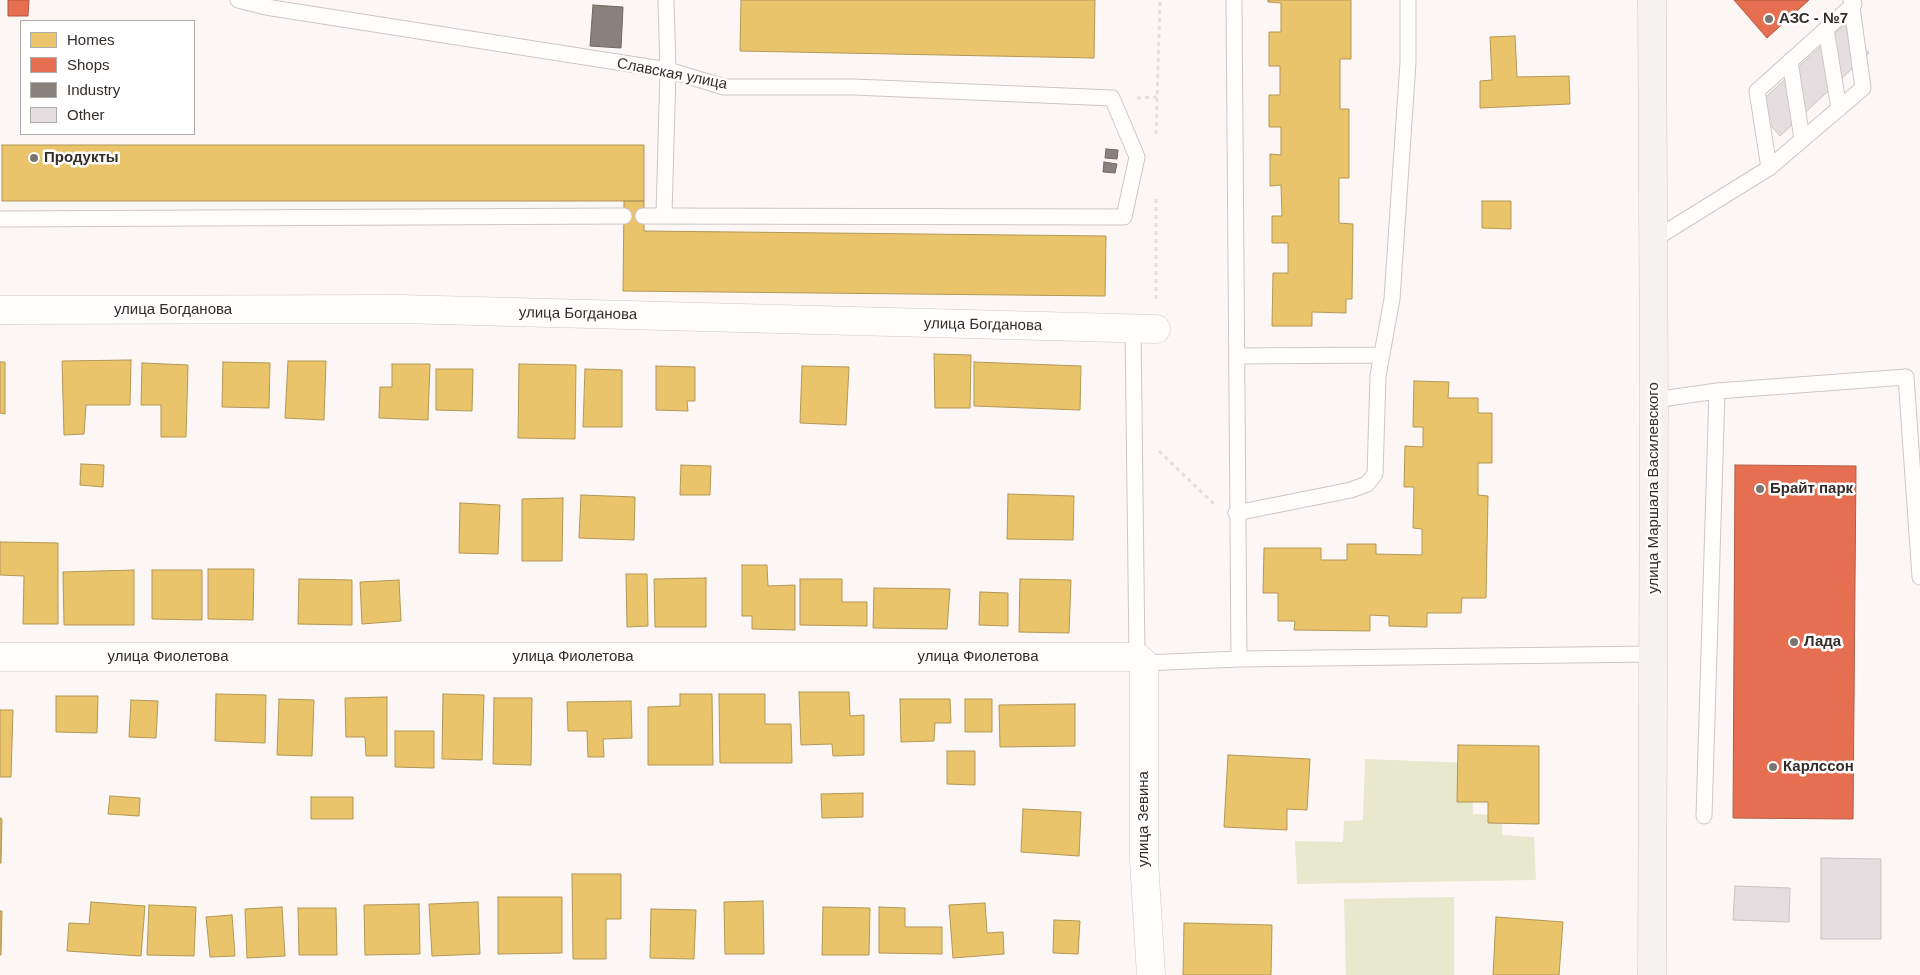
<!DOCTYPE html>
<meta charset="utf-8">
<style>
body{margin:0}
#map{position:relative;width:1920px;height:975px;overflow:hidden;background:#fcf7f4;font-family:Helvetica,sans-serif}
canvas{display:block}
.legend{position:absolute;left:20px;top:20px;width:175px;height:115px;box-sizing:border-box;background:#fff;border:1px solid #aeaba9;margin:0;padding:6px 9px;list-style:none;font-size:15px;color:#352d29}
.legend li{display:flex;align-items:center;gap:10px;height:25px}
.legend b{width:25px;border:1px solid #aeaba9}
</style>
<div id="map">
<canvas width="1920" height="975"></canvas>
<ul class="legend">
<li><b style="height:14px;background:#e9c46a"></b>Homes</li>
<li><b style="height:14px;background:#e76f51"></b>Shops</li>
<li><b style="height:14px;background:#8a817c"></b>Industry</li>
<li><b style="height:14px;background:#e4dee0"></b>Other</li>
</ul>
</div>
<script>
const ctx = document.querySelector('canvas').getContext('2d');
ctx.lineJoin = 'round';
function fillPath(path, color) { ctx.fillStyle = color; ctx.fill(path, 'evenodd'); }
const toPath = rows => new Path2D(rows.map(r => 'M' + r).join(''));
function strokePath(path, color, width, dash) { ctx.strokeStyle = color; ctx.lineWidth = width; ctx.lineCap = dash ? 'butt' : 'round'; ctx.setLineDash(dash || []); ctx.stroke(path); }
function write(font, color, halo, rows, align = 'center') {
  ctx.font = font + ' Helvetica,sans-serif'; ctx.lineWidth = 5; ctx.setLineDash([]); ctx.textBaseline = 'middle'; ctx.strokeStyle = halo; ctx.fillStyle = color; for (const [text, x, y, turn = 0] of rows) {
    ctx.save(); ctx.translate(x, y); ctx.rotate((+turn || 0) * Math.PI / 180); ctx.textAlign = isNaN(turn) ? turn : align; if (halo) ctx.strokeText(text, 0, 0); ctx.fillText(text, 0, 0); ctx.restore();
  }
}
fillPath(toPath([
 [1365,759,1471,763,1473,814,1502,815,1502,835,1534,837,1536,880,1297,884,1295,841,1343,842,1344,821,1363,820],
 [1454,897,1454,975,1346,975,1344,899]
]), '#e7e8ce');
const homes = toPath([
 [741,0,1095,0,1094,58,740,51,741,0],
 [1268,0,1351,0,1351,59,1340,59,1340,109,1349,109,1349,178,1339,178,1339,223,1353,224,1352,299,1346,299,1346,313,1312,312,1312,326,1272,326,1273,273,1288,273,1288,243,1272,243,1272,216,1282,216,1281,185,1270,186,1270,154,1281,155,1281,127,1269,127,1269,95,1280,95,1280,66,1269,66,1269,32,1281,32,1281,3,1268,2,1268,0],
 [1515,36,1517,77,1569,76,1570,104,1480,108,1480,81,1492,80,1490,37,1515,36],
 [2,145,644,145,644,201,2,201,2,145],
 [624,201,644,201,644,231,1106,236,1105,296,623,291,624,201],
 [1482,201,1511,201,1511,229,1482,228,1482,201],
 [934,354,971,355,970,408,935,408,934,354],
 [131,360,130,405,86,405,84,434,64,435,62,361,131,360],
 [288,361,326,361,324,420,285,418,288,361],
 [0,362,5,362,5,414,0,413,0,362],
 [223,362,270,363,269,408,222,407,223,362],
 [974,362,1081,366,1080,410,974,406,974,362],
 [142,363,188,365,186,437,161,437,161,405,141,405,142,363],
 [392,364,430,364,428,420,379,418,380,387,392,387,392,364],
 [519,364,576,365,575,439,518,438,519,364],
 [656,366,695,367,695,401,687,401,688,411,656,410,656,366],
 [802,366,849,367,846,425,800,423,802,366],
 [436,369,473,369,472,411,436,410,436,369],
 [585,369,622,370,622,427,583,427,585,369],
 [1414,381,1449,382,1448,398,1478,398,1478,413,1492,413,1492,463,1478,463,1478,495,1488,496,1486,598,1462,598,1461,613,1427,613,1427,627,1389,626,1389,616,1370,615,1370,631,1294,630,1295,621,1278,621,1278,593,1263,593,1264,548,1321,548,1321,560,1347,560,1347,544,1376,544,1376,554,1422,555,1422,529,1413,528,1414,487,1404,487,1405,446,1423,447,1423,427,1413,427,1414,381],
 [81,464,104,465,103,487,80,485,81,464],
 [681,465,711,466,710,495,680,495,681,465],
 [1008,494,1074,496,1073,540,1007,539,1008,494],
 [581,495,635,497,634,540,579,538,581,495],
 [563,498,562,561,522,561,522,499,563,498],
 [460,503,500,505,498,554,459,553,460,503],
 [0,542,58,543,58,624,23,624,24,576,0,575,0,542],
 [742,565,767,565,768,586,795,585,795,630,752,629,752,616,742,616,742,565],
 [208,569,254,569,253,620,208,619,208,569],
 [134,570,134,625,64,625,63,572,134,570],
 [152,570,202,570,202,620,152,619,152,570],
 [626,574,647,574,648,626,627,627,626,574],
 [706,578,706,627,655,627,654,579,706,578],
 [299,579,352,580,352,625,298,624,299,579],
 [800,579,842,579,842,602,867,602,867,626,800,625,800,579],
 [1020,579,1071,580,1069,633,1019,632,1020,579],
 [399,580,401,621,362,624,360,582,399,580],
 [874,588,950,589,947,629,873,628,874,588],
 [980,592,1008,593,1008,626,979,625,980,592],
 [799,692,849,692,850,716,864,715,864,755,833,756,832,744,801,745,799,692],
 [216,694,266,695,265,743,215,741,216,694],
 [443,694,484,695,482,760,442,759,443,694],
 [680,694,712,694,713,765,648,765,648,707,680,706,680,694],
 [719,694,765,694,765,724,791,724,792,763,720,763,719,694],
 [56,696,98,696,97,733,56,732,56,696],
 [387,697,387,756,366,756,365,737,346,737,345,698,387,697],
 [494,698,532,698,531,765,493,764,494,698],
 [279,699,314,700,312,756,277,755,279,699],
 [900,699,950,699,951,723,935,723,934,741,901,742,900,699],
 [965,699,992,699,992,732,965,732,965,699],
 [131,700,158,701,156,738,129,737,131,700],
 [631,701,632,738,603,739,604,757,588,757,587,731,568,731,567,702,631,701],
 [1075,704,1075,746,1000,747,999,705,1075,704],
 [0,710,13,710,11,777,0,777,0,710],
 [395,731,434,731,434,768,395,767,395,731],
 [1458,745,1539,746,1539,824,1488,823,1488,802,1457,802,1458,745],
 [947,751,975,751,975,785,947,784,947,751],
 [1228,755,1310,759,1307,810,1287,809,1287,830,1224,827,1228,755],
 [863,793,863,817,822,818,821,794,863,793],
 [110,796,140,798,139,816,108,814,110,796],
 [311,797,353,797,353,819,311,819,311,797],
 [1023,809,1081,812,1079,856,1021,852,1023,809],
 [0,818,2,819,1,863,0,863,0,818],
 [572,874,621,874,621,919,606,919,606,959,573,959,572,874],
 [498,897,562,897,562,953,498,954,498,897],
 [763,901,764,954,725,954,724,902,763,901],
 [91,902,145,906,141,956,67,951,69,923,89,924,91,902],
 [478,902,480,954,432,956,429,904,478,902],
 [985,903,987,933,1003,932,1004,954,953,958,949,905,985,903],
 [419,904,420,954,365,955,364,905,419,904],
 [149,905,196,907,194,956,147,955,149,905],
 [282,907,285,956,247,958,245,909,282,907],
 [823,907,870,908,869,955,822,955,823,907],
 [879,907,905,908,905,927,942,927,942,954,879,953,879,907],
 [298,908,336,908,337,955,299,955,298,908],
 [651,909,696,910,694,959,650,958,651,909],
 [0,911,2,911,1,955,0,955,0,911],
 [232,915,235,956,210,957,206,917,232,915],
 [1496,917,1563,922,1559,975,1493,975,1496,917],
 [1054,920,1080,921,1078,954,1053,953,1054,920],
 [1184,923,1272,925,1271,975,1183,975,1184,923]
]);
fillPath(homes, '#e9c46a');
strokePath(homes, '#b39756', 1);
const shops = toPath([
 [8,0,29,0,28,16,8,16,8,0],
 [1734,0,1809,0,1767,38,1734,0],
 [1735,465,1856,466,1853,819,1733,818,1735,465]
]);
fillPath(shops, '#e76f51');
strokePath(shops, '#b25b45', 1);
const industry = toPath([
 [593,5,623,7,621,48,590,46,593,5],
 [1106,149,1118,150,1117,159,1105,158,1106,149],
 [1104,162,1117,164,1115,173,1103,172,1104,162]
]);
fillPath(industry, '#8a817c');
strokePath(industry, '#706863', 1);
const building = toPath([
 [1844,25,1869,53,1780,136,1755,107,1844,25],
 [1821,858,1881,859,1881,939,1821,939,1821,858],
 [1735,886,1790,888,1789,922,1733,920,1735,886]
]);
fillPath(building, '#e4dee0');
strokePath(building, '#c8c3c4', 1);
const service = toPath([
 [238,0,266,7,668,70,724,87,854,87,1112,98,1137,157,1124,217,643,216],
 [1234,0,1239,659],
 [1826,29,1839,109],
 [1790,61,1802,139],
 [1769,168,1757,91,1854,4],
 [664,215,668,70,666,0],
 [0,219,624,216],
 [1653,240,1769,168,1863,88,1851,0],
 [1133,328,1137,657],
 [1237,356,1382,355],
 [1654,400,1717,391,1906,377,1920,577],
 [1236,513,1351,490,1367,484,1375,474,1378,376,1392,299,1408,62,1408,0],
 [1144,663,1239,659,1654,654],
 [1704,816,1717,391]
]);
const minor = toPath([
 [0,310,400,309,1156,329],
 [0,657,1137,657,1144,663,1144,860,1151,975]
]);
const secondary = toPath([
 [1652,975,1654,400,1652,0]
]);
strokePath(service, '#cdc7c4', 17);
strokePath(minor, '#cdc7c4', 29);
strokePath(secondary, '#cdc7c4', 29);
strokePath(toPath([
 [1137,98,1157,97],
 [1156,134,1160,0],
 [1156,299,1156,196],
 [1159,451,1214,504]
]), '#e1dfdf', 3, [4, 4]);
strokePath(service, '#fffefd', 15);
strokePath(minor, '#fffefd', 28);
strokePath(secondary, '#f5f2f0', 28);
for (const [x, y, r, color] of [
 [1769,19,5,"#7b7470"],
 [34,158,5,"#7b7470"],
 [1760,489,5,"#7b7470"],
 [1794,642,5,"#7b7470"],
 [1773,767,5,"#7b7470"]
]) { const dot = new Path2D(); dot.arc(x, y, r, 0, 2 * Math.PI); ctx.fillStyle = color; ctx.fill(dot); strokePath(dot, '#fff', 2); }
write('bold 15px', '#352d29', '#fff', [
 ["АЗС - №7",1779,19],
 ["Продукты",44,158],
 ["Брайт парк",1770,489],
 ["Лада",1804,642],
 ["Карлссон",1783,767]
], 'left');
write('15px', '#352d29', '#fff', [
 ["Славская улица",672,74,11],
 ["улица Богданова",173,310],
 ["улица Богданова",578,314,1],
 ["улица Богданова",983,325,1],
 ["улица Маршала Василевского",1654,488,-90],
 ["улица Фиолетова",168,657],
 ["улица Фиолетова",573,657],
 ["улица Фиолетова",978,657],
 ["улица Зевина",1144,819,-90]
]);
</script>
